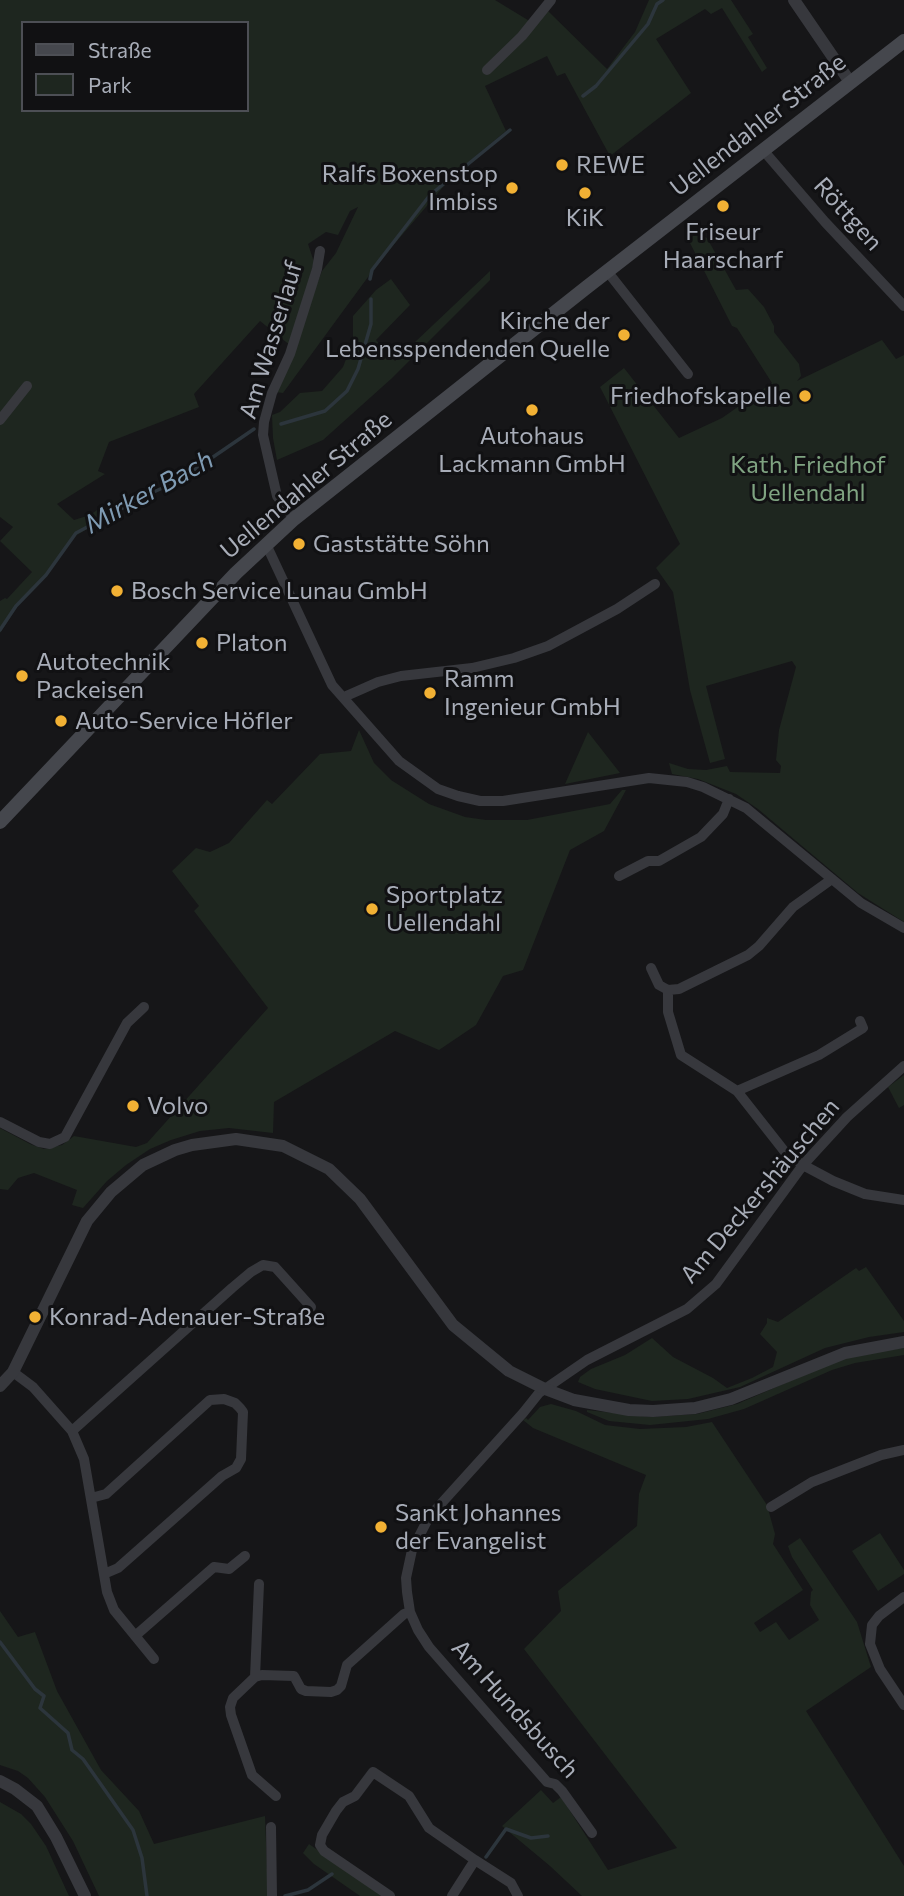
<!DOCTYPE html>
<meta charset="utf-8">
<style>
body{margin:0}
#map{position:relative;width:904px;height:1896px;overflow:hidden;background:#161618;font-family:Commissioner,sans-serif}
canvas{display:block}
.legend{position:absolute;left:21px;top:21px;width:228px;height:91px;box-sizing:border-box;background:#111113;border:2px solid #4d4f55;margin:0;padding:9px 12px;list-style:none;font-size:21px;color:#a8adb8}
.legend li{display:flex;align-items:center;gap:14px;height:35px}
.legend b{width:35px;border:2px solid #4d4f55}
</style>
<div id="map">
<canvas width="904" height="1896"></canvas>
<ul class="legend">
<li><b style="height:9px;background:#45474d"></b>Straße</li>
<li><b style="height:19px;background:#1e261f"></b>Park</li>
</ul>
</div>
<script>
const ctx = document.querySelector('canvas').getContext('2d');
ctx.lineJoin = 'round';
function fillPath(path, color) { ctx.fillStyle = color; ctx.fill(path, 'evenodd'); }
const toPath = rows => new Path2D(rows.map(r => 'M' + r).join(''));
function strokePath(path, color, width, dash) { ctx.strokeStyle = color; ctx.lineWidth = width; ctx.lineCap = dash ? 'butt' : 'round'; ctx.setLineDash(dash || []); ctx.stroke(path); }
function write(font, color, halo, rows, align = 'center') {
  ctx.font = font + ' Commissioner,sans-serif'; ctx.lineWidth = 6; ctx.setLineDash([]); ctx.textBaseline = 'middle'; ctx.strokeStyle = halo; ctx.fillStyle = color; for (const [text, x, y, turn = 0] of rows) {
    ctx.save(); ctx.translate(x, y); ctx.rotate((+turn || 0) * Math.PI / 180); ctx.textAlign = isNaN(turn) ? turn : align; if (halo) ctx.strokeText(text, 0, 0); ctx.fillText(text, 0, 0); ctx.restore();
  }
}
fillPath(toPath([
 [0,0,495,0,536,25,548,11,607,69,635,32,649,0,731,0,753,34,748,37,767,68,762,72,722,8,711,14,705,9,656,39,691,93,610,156,565,73,557,76,547,56,485,86,506,131,455,173,379,262,283,393,275,392,322,271,336,253,358,207,350,211,338,235,326,232,308,244,314,262,291,346,260,321,194,394,199,407,109,442,98,471,105,474,57,504,74,520,90,515,107,503,114,503,133,494,137,501,75,536,48,574,17,607,0,633,0,601,5,598,7,599,32,572,0,541,13,527,0,517],
 [23,23,247,23,247,110,23,110],
 [702,235,707,238,736,290,748,289,764,307,774,326,774,332,799,364,801,376,797,381,882,340,896,359,904,355,904,922,858,893,758,809,736,794,698,779,672,774,669,763,688,769,706,770,727,766,730,772,780,773,781,766,776,760,779,730,796,667,792,661,706,686,725,759,710,763,690,690,673,592,656,568,680,544,600,387,624,368,679,438,722,418,772,383,737,328,732,326,689,241,690,236],
 [490,271,490,280,391,379,323,440,277,460,273,438,272,415,280,412,300,393,322,391,343,367,353,341,353,316,376,290,391,279,410,305,376,340,395,361],
 [359,730,374,763,391,780,429,804,465,817,486,820,527,820,610,804,622,790,626,790,604,831,570,850,523,970,503,976,476,1025,439,1050,395,1031,274,1102,273,1133,229,1128,200,1131,171,1140,150,1149,126,1165,107,1181,83,1208,72,1205,77,1190,34,1173,18,1178,8,1190,0,1189,0,1128,30,1144,44,1149,62,1145,74,1136,136,1147,147,1143,268,1008,194,911,199,906,172,871,196,848,210,852,229,843,267,800,272,804,320,754,351,751],
 [588,732,620,773,565,784],
 [904,1075,904,1105,899,1108,888,1087],
 [866,1267,904,1321,904,1332,869,1337,825,1348,740,1387,688,1399,652,1401,595,1389,578,1382,580,1377,591,1369,625,1355,652,1338,673,1357,713,1378,727,1388,752,1378,773,1367,777,1352,760,1334,767,1323,767,1318,778,1322,856,1268,859,1271],
 [904,1348,904,1355,855,1363,832,1370,744,1409,708,1419,650,1425,609,1421,587,1412,587,1410,650,1417,697,1414,737,1404,834,1362,864,1353],
 [551,1404,576,1411,605,1425,640,1429,686,1427,712,1422,767,1505,775,1534,773,1544,803,1590,754,1623,760,1632,776,1622,789,1640,819,1620,810,1605,811,1592,813,1590,792,1557,788,1546,800,1538,857,1622,871,1667,806,1711,904,1866,904,1896,582,1896,550,1866,502,1826,541,1790,553,1803,561,1797,608,1870,677,1848,524,1649,561,1611,558,1591,637,1526,639,1494,646,1475,533,1428,523,1420,526,1418,528,1420,540,1407],
 [880,1533,904,1570,904,1574,878,1591,852,1551],
 [0,1611,18,1637,35,1632,57,1691,101,1770,139,1811,154,1844,265,1816,268,1896,99,1896,73,1841,45,1797,28,1778,18,1771,0,1765],
 [0,1802,21,1814,31,1824,46,1846,69,1896,0,1896],
 [309,1844,383,1896,360,1896,314,1864,303,1853]
]), '#1e261f');
strokePath(toPath([
 [583,96,596,86,648,24,657,4,663,0],
 [370,279,372,270,430,195,510,130],
 [281,424,325,411,347,391,358,369,371,324,371,299],
 [0,630,16,606,46,575,76,533,147,495,178,481,254,429],
 [0,1642,35,1689,44,1696,40,1708,68,1733,72,1750,83,1759,133,1830,142,1858,147,1896],
 [486,1857,506,1829,531,1838,548,1836],
 [285,1896,308,1890,332,1874]
]), '#2c353c', 3.5);
strokePath(toPath([
 [487,70,522,36,551,0],
 [763,150,825,222,904,306],
 [607,271,688,374],
 [0,420,27,386],
 [294,519,277,496,263,435,264,422,272,393,290,354,317,269,320,251],
 [266,544,332,685,399,761,438,789,458,796,480,801,503,801,649,778,687,782,703,787,746,808,861,903,904,928],
 [344,697,378,682,401,676,472,668,514,658,548,646,617,609,655,584],
 [619,876,648,861,659,861,701,837,723,814,729,799],
 [651,968,659,985,668,990,679,989,748,955,759,946,793,907,832,879],
 [668,990,668,1012,681,1055,737,1091,785,1152,803,1165,833,1181,865,1194,904,1200],
 [737,1091,819,1055,863,1028,860,1021],
 [0,1122,39,1142,50,1144,65,1137,127,1023,144,1007],
 [13,1372,33,1387,72,1431,84,1459,107,1592,114,1610,154,1659],
 [72,1431,232,1288,251,1272,263,1265,275,1267,311,1307],
 [91,1498,106,1494,210,1400,224,1399,235,1403,240,1408,243,1412,241,1459,236,1468,222,1476,118,1568,104,1574],
 [771,1507,812,1482,881,1455,904,1450],
 [904,1597,879,1616,872,1625,870,1644,880,1669,904,1705],
 [135,1636,214,1567,229,1569,245,1556],
 [255,1677,259,1584],
 [276,1796,252,1775,231,1715,230,1707,233,1698,255,1677,262,1675,294,1676,301,1689,306,1691,331,1692,337,1690,341,1686,347,1665,404,1614,410,1612],
 [271,1827,272,1896],
 [592,1833,562,1791,555,1784,547,1782,429,1647,418,1630,410,1612,407,1592,406,1578,412,1550,429,1517,523,1413,539,1393,587,1360,687,1309,716,1284,803,1165,847,1117,904,1066],
 [390,1896,324,1851,320,1845,322,1835,336,1811,343,1802,355,1796,373,1772,409,1796,429,1828,475,1860],
 [452,1896,475,1860,511,1883,518,1896]
]), '#37383d', 10);
strokePath(toPath([
 [794,0,850,82],
 [0,1386,13,1372,87,1221,111,1192,143,1165,175,1150,192,1145,236,1139,283,1146,329,1169,360,1199,453,1325,509,1371,545,1389,574,1400,629,1410,653,1411,695,1408,731,1399,845,1353,904,1342],
 [0,1781,15,1789,37,1806,56,1837,85,1896]
]), '#37383d', 12);
strokePath(toPath([
 [0,822,236,573,294,519,587,287,904,41]
]), '#45474d', 14);
for (const [x, y, r, color] of [
 [562,165,7,"#f2b134"],
 [512,188,7,"#f2b134"],
 [585,193,7,"#f2b134"],
 [723,206,7,"#f2b134"],
 [624,335,7,"#f2b134"],
 [805,396,7,"#f2b134"],
 [532,410,7,"#f2b134"],
 [299,544,7,"#f2b134"],
 [117,591,7,"#f2b134"],
 [202,643,7,"#f2b134"],
 [22,676,7,"#f2b134"],
 [430,693,7,"#f2b134"],
 [61,721,7,"#f2b134"],
 [372,909,7,"#f2b134"],
 [133,1106,7,"#f2b134"],
 [35,1317,7,"#f2b134"],
 [381,1527,7,"#f2b134"]
]) { const dot = new Path2D(); dot.arc(x, y, r, 0, 2 * Math.PI); ctx.fillStyle = color; ctx.fill(dot); strokePath(dot, '#111113', 2.5); }
write('24px', '#a8adb8', '#111113', [
 ["Uellendahler Straße",758,125,-38],
 ["Röttgen",848,214,48],
 ["Am Wasserlauf",271,340,-73],
 ["Uellendahler Straße",306,485,-40],
 ["Am Deckershäuschen",760,1191,-50],
 ["Am Hundsbusch",515,1709,48]
]);
write('24px', '#a8adb8', '#111113', [
 ["REWE",576,165],
 ["Ralfs Boxenstop",498,174,"right"],
 ["Imbiss",498,202,"right"],
 ["KiK",585,218,"center"],
 ["Friseur",723,232,"center"],
 ["Haarscharf",723,260,"center"],
 ["Kirche der",610,321,"right"],
 ["Lebensspendenden Quelle",610,349,"right"],
 ["Friedhofskapelle",791,396,"right"],
 ["Autohaus",532,436,"center"],
 ["Lackmann GmbH",532,464,"center"],
 ["Gaststätte Söhn",313,544],
 ["Bosch Service Lunau GmbH",131,591],
 ["Platon",216,643],
 ["Autotechnik",36,662],
 ["Packeisen",36,690],
 ["Ramm",444,679],
 ["Ingenieur GmbH",444,707],
 ["Auto-Service Höfler",75,721],
 ["Sportplatz",386,895],
 ["Uellendahl",386,923],
 ["Volvo",147,1106],
 ["Konrad-Adenauer-Straße",49,1317],
 ["Sankt Johannes",395,1513],
 ["der Evangelist",395,1541]
], 'left');
write('24px', '#7fa381', '#111113', [
 ["Kath. Friedhof",808,465],
 ["Uellendahl",808,493]
]);
write('italic 26px', '#7f9bb3', '#111113', [
 ["Mirker Bach",149,492,-29]
]);
</script>
